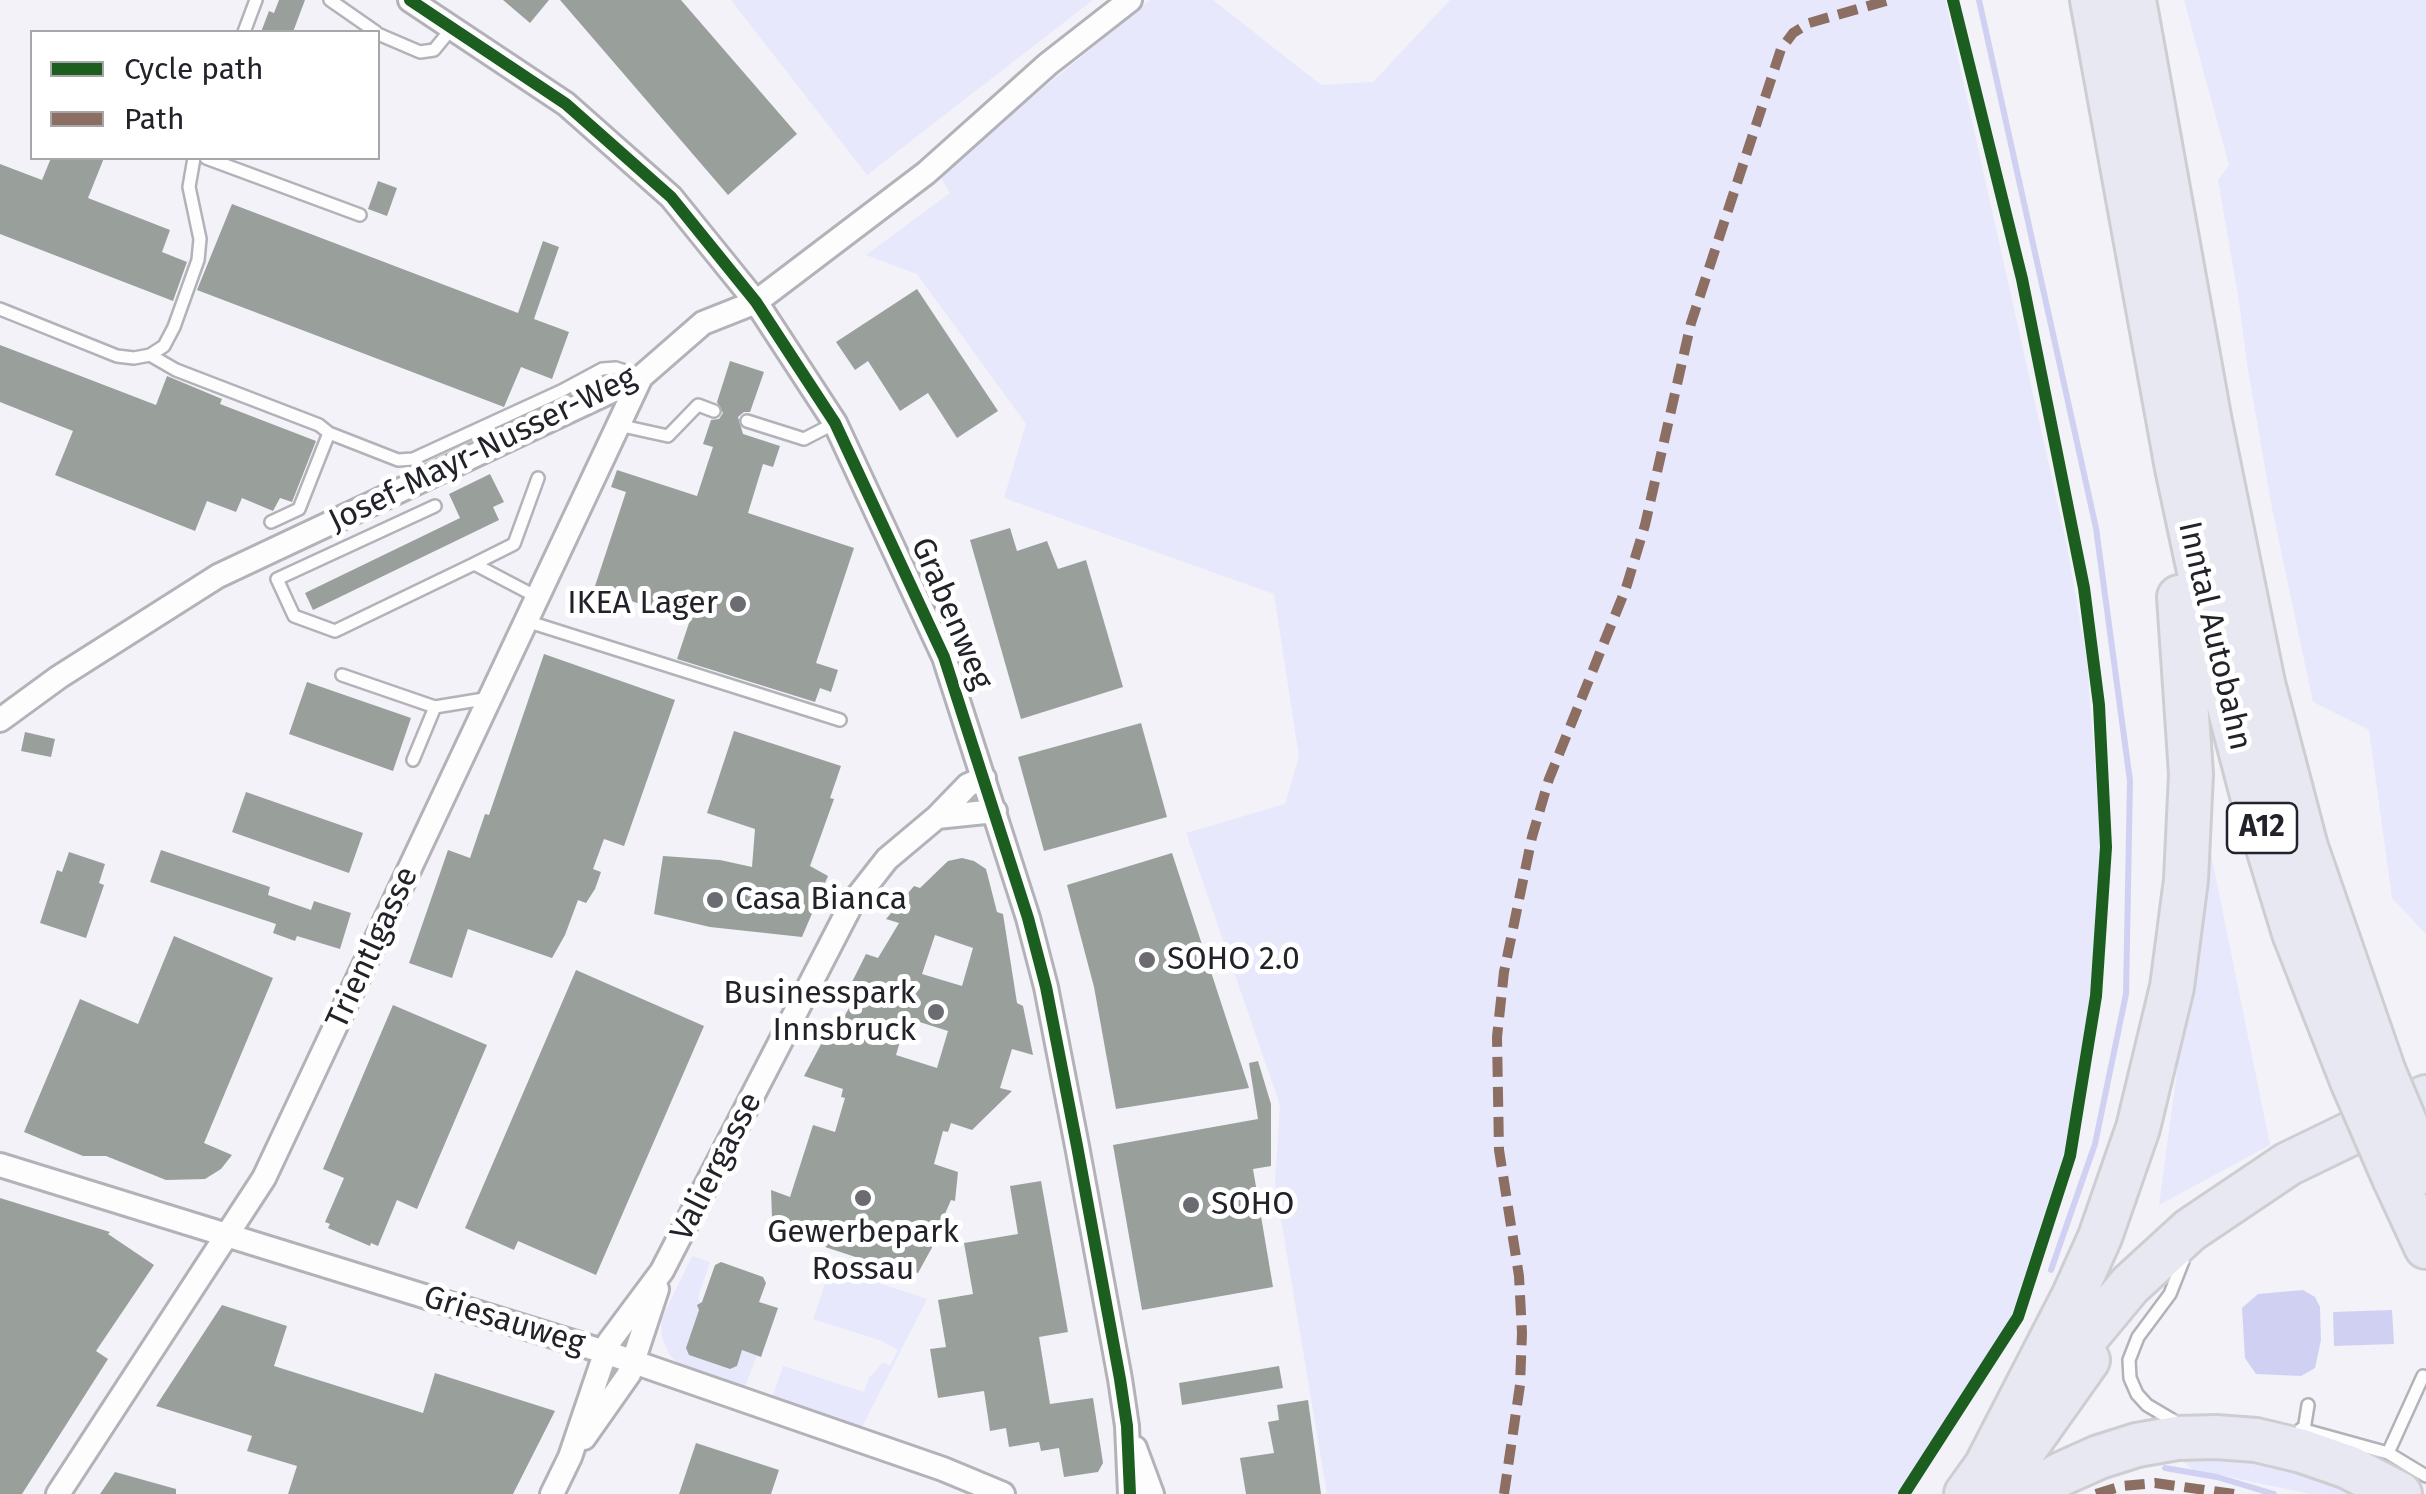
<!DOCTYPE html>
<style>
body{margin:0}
#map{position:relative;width:2426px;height:1494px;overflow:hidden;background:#f2f2f8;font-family:"Fira Sans",sans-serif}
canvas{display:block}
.legend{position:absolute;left:30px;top:30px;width:350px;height:130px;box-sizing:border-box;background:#fff;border:2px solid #a7a7aa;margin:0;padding:12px 18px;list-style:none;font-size:30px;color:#22232a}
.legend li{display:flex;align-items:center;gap:20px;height:50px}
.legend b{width:50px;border:2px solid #a7a7aa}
</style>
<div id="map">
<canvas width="2426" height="1494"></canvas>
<ul class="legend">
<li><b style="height:12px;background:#1b5e20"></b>Cycle path</li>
<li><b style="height:12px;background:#8d6e63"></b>Path</li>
</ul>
</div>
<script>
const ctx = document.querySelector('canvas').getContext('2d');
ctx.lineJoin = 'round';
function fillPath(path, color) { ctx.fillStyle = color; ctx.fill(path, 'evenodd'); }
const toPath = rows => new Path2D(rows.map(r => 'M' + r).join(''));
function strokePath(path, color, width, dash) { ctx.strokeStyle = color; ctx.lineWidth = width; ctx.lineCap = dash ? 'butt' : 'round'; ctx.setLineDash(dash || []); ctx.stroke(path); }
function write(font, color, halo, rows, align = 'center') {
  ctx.font = font + ' "Fira Sans",sans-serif'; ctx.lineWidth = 10; ctx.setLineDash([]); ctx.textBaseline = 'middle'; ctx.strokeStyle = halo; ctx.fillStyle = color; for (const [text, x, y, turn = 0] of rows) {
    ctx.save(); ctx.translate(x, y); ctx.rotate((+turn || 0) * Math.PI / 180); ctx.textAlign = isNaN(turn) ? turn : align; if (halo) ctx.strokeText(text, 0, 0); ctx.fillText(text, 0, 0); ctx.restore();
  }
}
fillPath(toPath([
 [731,0,1093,0,867,175],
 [1150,0,1213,0,1321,85,1373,82,1450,0,1945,0,2067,546,2087,661,2101,846,2090,996,2064,1153,2010,1320,1898,1494,1327,1494,1275,1183,1280,1105,1186,833,1285,804,1299,757,1274,594,1004,498,1026,424,917,274,866,255,950,193,939,174],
 [2184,0,2426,0,2426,934,2392,898,2369,730,2313,702,2272,508,2247,364,2238,295,2218,180,2229,165],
 [2208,839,2270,1145,2159,1205],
 [692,1256,710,1262,698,1297,700,1303,697,1305,702,1314,689,1355,730,1369,737,1366,742,1350,757,1355,744,1389,681,1367,669,1354,662,1338,661,1320],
 [818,1263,927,1299,861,1429,772,1398,783,1366,864,1392,869,1378,883,1362,890,1366,898,1350,882,1341,813,1319,830,1270],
 [2245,1449,2376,1494,2311,1494,2220,1475,2197,1474,2173,1452]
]), '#e7e8fb');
fillPath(toPath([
 [2303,1290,2315,1297,2320,1307,2321,1340,2315,1368,2301,1376,2256,1374,2245,1358,2242,1308,2258,1294],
 [2392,1310,2394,1344,2334,1346,2333,1312]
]), '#d0d1f2');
strokePath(toPath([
 [1979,0,2096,528,2130,781,2126,994,2095,1144,2051,1270],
 [2165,1468,2217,1477,2274,1494]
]), '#d0d1f2', 6);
fillPath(toPath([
 [279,0,305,0,293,32,261,32,269,11,274,13],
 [503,0,549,0,530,23],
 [560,0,681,0,797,134,728,195],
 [51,158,104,158,88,198,170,230,162,252,187,262,173,301,0,234,0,164,42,180],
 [378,181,397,188,387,216,368,209],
 [232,204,518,313,543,241,559,247,534,319,569,332,552,379,521,367,504,407,197,290],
 [917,289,998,411,957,438,928,393,900,411,868,361,855,370,836,342],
 [0,345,156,405,167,376,222,399,220,404,316,441,292,502,280,498,273,511,242,498,236,512,207,501,195,531,55,475,73,431,0,402],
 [730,361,764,372,750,412,744,412,738,417,743,434,780,446,773,467,763,464,748,513,854,548,816,663,838,670,831,692,820,688,815,702,677,659,690,620,594,589,626,492,611,487,617,470,697,496,713,447,703,444,711,420,719,419,723,413,717,402],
 [490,474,504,502,493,507,499,520,313,610,305,593,460,518,449,494],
 [1010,528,1017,551,1047,541,1058,569,1086,560,1123,687,1021,719,970,540],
 [544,654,675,700,624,846,604,839,593,869,601,872,595,889,586,903,578,900,565,935,552,958,468,929,452,978,409,963,448,850,470,858,485,814,489,815],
 [307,682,411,718,393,771,289,734],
 [1141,723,1167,817,1044,851,1018,757],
 [734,731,841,766,830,798,834,799,810,866,828,876,802,937,710,927,654,914,663,856,720,860,752,867,755,829,707,813],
 [25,732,55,739,51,757,21,751],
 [246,792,363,833,349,873,232,832],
 [161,850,270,887,268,895,311,910,314,901,351,913,340,949,297,936,295,941,273,933,276,924,150,882],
 [69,852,105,864,99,883,104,885,86,938,40,923,57,870,62,872],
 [1172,853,1249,1088,1116,1109,1094,987,1067,885],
 [962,858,974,861,986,869,997,912,1003,914,1017,1003,1023,1006,1033,1055,1012,1049,1000,1088,1012,1091,972,1130,951,1123,948,1132,943,1131,934,1164,958,1172,955,1201,951,1200,937,1232,940,1233,918,1273,902,1268,901,1272,810,1242,811,1237,781,1227,772,1217,771,1190,790,1197,813,1125,835,1132,845,1098,841,1097,843,1089,804,1076,827,1033,834,1035,854,999,845,996,866,954,878,958,899,923,886,919,914,886,920,888,948,861],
 [935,935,973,948,962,986,922,974],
 [907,1018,948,1031,937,1068,896,1055],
 [174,936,273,978,204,1143,232,1155,221,1169,205,1179,166,1180,106,1156,83,1156,24,1132,80,999,138,1024],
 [576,970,704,1026,596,1275,518,1241,514,1250,465,1228],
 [393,1005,487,1045,417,1209,397,1200,378,1246,371,1243,370,1246,328,1228,330,1224,325,1222,344,1178,323,1169],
 [1258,1061,1271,1104,1271,1166,1253,1169,1273,1287,1142,1310,1113,1145,1258,1119,1249,1063],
 [1041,1181,1068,1332,1039,1337,1050,1404,1093,1398,1103,1463,1098,1472,1064,1477,1059,1448,1041,1451,1039,1442,1009,1447,1006,1428,990,1431,984,1391,938,1398,930,1349,946,1347,938,1300,973,1294,964,1243,1018,1234,1010,1186],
 [0,1198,110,1232,108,1234,154,1265,96,1351,108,1359,22,1494,0,1494],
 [721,1262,763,1277,766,1283,759,1302,778,1308,761,1357,742,1350,737,1366,730,1369,689,1355,686,1348,699,1310,697,1305,702,1302,715,1265],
 [222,1305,287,1326,274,1366,423,1413,435,1373,555,1411,513,1494,288,1494,297,1466,247,1451,252,1436,156,1406],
 [1279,1366,1283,1388,1182,1405,1179,1383],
 [1308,1400,1321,1494,1246,1494,1240,1458,1274,1453,1268,1422,1279,1420,1277,1405],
 [696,1443,779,1470,771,1494,679,1494],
 [115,1472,176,1489,176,1494,100,1494]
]), '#99a09c');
const lane = toPath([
 [330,0,376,32],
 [244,32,256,0],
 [378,34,420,52,434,50,452,28],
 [206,158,360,215],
 [0,309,117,356,134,358,150,355,164,346,174,327,198,260,200,239,189,187,194,158],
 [150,355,176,370,319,425,329,433],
 [747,421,804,439,835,423],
 [618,425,668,436,698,405,714,411],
 [435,506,277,579,294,616,335,631,474,564,537,597],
 [271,522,299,509,329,433,398,460,413,459,561,391,602,369,616,368,637,375],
 [474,564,514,544,538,478],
 [526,621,840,720],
 [342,675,435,707,490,698],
 [413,760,435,707],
 [2174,1421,2147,1405,2137,1394,2130,1378,2129,1360,2138,1337,2170,1294,2183,1261],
 [2301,1429,2388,1453,2426,1476],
 [2304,1430,2308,1405],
 [2388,1453,2423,1376]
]);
const street = toPath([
 [410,0,566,104,671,197,756,302,835,423,944,657,1028,918,1046,987,1077,1146,1120,1379,1127,1426,1130,1494],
 [0,720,59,677,218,576,641,377,703,323,756,302,926,173,1048,64,1130,0],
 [937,817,995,811],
 [0,1165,605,1352,943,1469,1003,1494],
 [584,1438,629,1374,657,1289],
 [1135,1448,1152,1494],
 [58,1494,264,1178,641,377],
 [552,1494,570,1457,609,1342,662,1271,851,905,887,859,937,817,968,785,984,778]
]);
const highway = toPath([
 [2092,0,2177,468,2223,684,2253,799,2294,933,2352,1081],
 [2134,0,2210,422,2263,683,2306,847,2384,1072],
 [2394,1178,2426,1247],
 [2056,1374,2130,1285,2190,1230,2288,1164,2426,1097],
 [1988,1462,2073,1297,2100,1237,2138,1128,2172,987,2186,880,2191,774,2179,597],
 [2005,1477,2088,1360],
 [1966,1494,2006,1438],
 [2030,1494,2059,1475,2099,1457,2137,1445,2177,1438,2216,1437,2256,1440,2302,1451,2348,1467,2400,1494]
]);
strokePath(lane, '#b2b2b8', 16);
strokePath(street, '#b2b2b8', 28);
strokePath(highway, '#ceced2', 48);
strokePath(lane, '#fdfdfe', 11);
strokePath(street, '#fdfdfe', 22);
strokePath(highway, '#e7e8f1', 42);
const highwayBridge = toPath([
 [2384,1072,2426,1172],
 [2352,1081,2394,1178]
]);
strokePath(highwayBridge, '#ceced2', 48, []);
strokePath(highwayBridge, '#e7e8f1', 42);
strokePath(toPath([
 [1504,1494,1520,1385,1522,1333,1519,1276,1499,1150,1497,1037,1504,972,1532,837,1549,779,1626,588,1645,525,1691,323,1781,49,1793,33,1809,23,1889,0],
 [2096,1494,2122,1486,2155,1483,2234,1494]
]), '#8d6e63', 10, [20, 10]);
strokePath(toPath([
 [410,0,566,104,671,197,756,302,835,423,944,657,1028,918,1046,987,1077,1146,1120,1379,1127,1426,1130,1494],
 [1904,1494,2018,1317,2070,1156,2096,996,2106,847,2099,705,2084,588,2022,279,1953,0]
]), '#1b5e20', 12);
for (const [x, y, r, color] of [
 [738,604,10,"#6b6b72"],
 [715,900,10,"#6b6b72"],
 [1147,960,10,"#6b6b72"],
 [936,1012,10,"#6b6b72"],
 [863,1198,10,"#6b6b72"],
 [1191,1205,10,"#6b6b72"]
]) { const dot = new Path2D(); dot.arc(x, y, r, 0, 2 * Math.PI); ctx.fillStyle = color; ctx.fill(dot); strokePath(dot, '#fff', 4); }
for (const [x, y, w] of [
 [2262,828,70]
]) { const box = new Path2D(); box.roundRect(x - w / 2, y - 25, w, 50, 8); ctx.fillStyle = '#fff'; ctx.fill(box); strokePath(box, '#22232a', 2.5); }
write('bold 30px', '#22232a', null, [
 ["A12",2262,828]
]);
write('32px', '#22232a', '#fff', [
 ["Josef-Mayr-Nusser-Weg",483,450,-26],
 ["Grabenweg",951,614,67],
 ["Inntal Autobahn",2214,636,77],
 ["Trientlgasse",373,948,-65],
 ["Valiergasse",717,1167,-63],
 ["Griesauweg",504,1321,17]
]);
write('32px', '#22232a', '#fff', [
 ["IKEA Lager",718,604,"right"],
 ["Casa Bianca",735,900],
 ["SOHO 2.0",1167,960],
 ["Businesspark",916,994,"right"],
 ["Innsbruck",916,1031,"right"],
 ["SOHO",1211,1205],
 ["Gewerbepark",863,1233,"center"],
 ["Rossau",863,1270,"center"]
], 'left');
</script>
